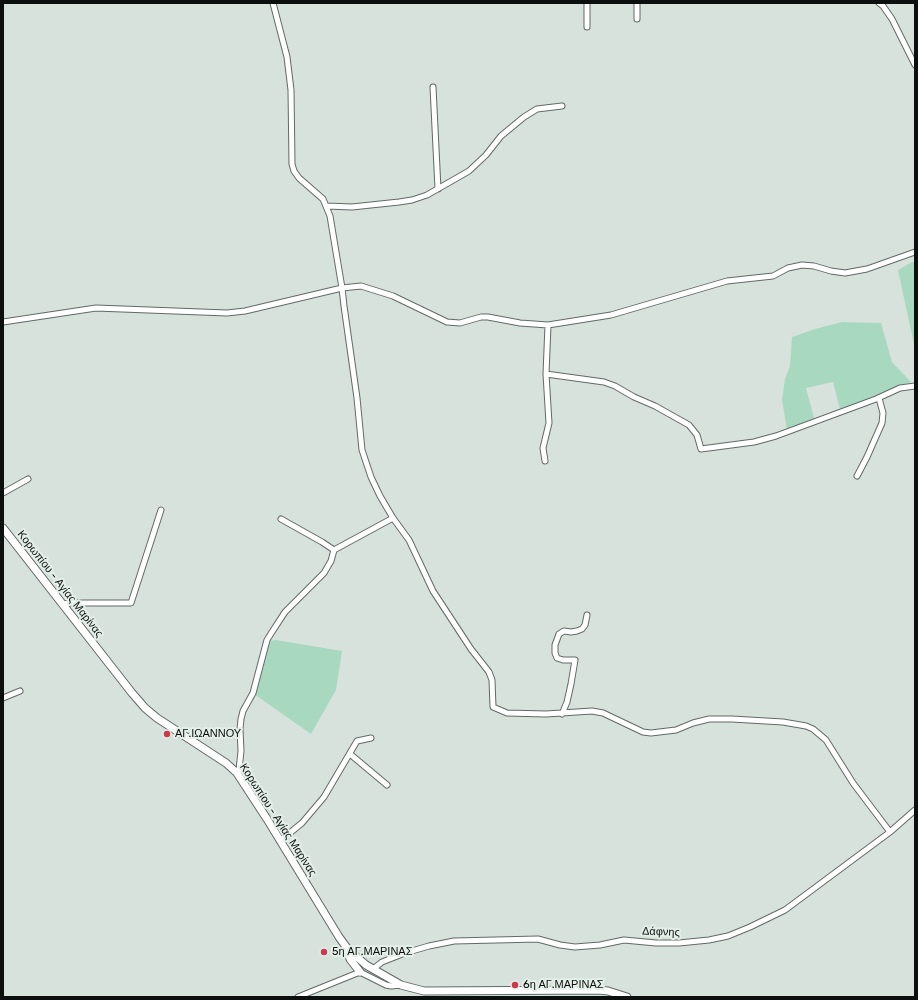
<!DOCTYPE html>
<meta charset="utf-8">
<style>
body{margin:0}
#map{position:relative;width:918px;height:1000px;overflow:hidden;background:#d8e2dc;font-family:Rubik,sans-serif}
canvas{display:block}
.frame{position:absolute;inset:0;border:4px solid #0b0f0d;pointer-events:none}
</style>
<div id="map">
<canvas width="918" height="1000"></canvas>
<div class="frame"></div>
</div>
<script>
const ctx = document.querySelector('canvas').getContext('2d');
ctx.lineJoin = 'round';
function fillPath(path, color) { ctx.fillStyle = color; ctx.fill(path, 'evenodd'); }
const toPath = rows => new Path2D(rows.map(r => 'M' + r).join(''));
function strokePath(path, color, width, dash) { ctx.strokeStyle = color; ctx.lineWidth = width; ctx.lineCap = dash ? 'butt' : 'round'; ctx.setLineDash(dash || []); ctx.stroke(path); }
function write(font, color, halo, rows, align = 'center') {
  ctx.font = font + ' Rubik,sans-serif'; ctx.lineWidth = 4; ctx.setLineDash([]); ctx.textBaseline = 'middle'; ctx.strokeStyle = halo; ctx.fillStyle = color; for (const [text, x, y, turn = 0] of rows) {
    ctx.save(); ctx.translate(x, y); ctx.rotate((+turn || 0) * Math.PI / 180); ctx.textAlign = isNaN(turn) ? turn : align; if (halo) ctx.strokeText(text, 0, 0); ctx.fillText(text, 0, 0); ctx.restore();
  }
}
fillPath(toPath([
 [912,262,915,262,915,349,898,270],
 [842,322,881,323,892,362,911,382,898,386,877,396,840,409,833,382,806,388,814,418,787,430,782,400,785,379,790,366,792,337,815,329],
 [276,640,342,651,336,690,311,734,254,694,258,686,270,641]
]), '#a8d9c0');
const minor = toPath([
 [273,3,287,57,291,90,292,164,294,171,299,178,323,199,330,216,342,288,344,306,357,398,362,450,371,477,380,496,393,518,409,540,433,591,471,649,489,672,492,680,493,707,507,713,546,714,592,711,603,713,643,732,651,733,676,730,693,723,709,719,732,719,783,722,806,726,813,729,826,740,853,783,890,832],
 [879,3,883,6,892,19,915,65],
 [637,19,637,3],
 [587,27,587,3],
 [433,87,438,189],
 [327,206,352,207,399,202,412,200,427,195,469,171,486,155,501,136,524,117,537,109,562,106],
 [3,322,96,308,227,313,245,311,342,288,361,286,393,296,447,322,460,323,481,317,488,317,520,323,548,325,611,315,727,281,773,276,788,268,802,265,814,266,831,271,845,273,867,269,915,252],
 [546,374,604,382,615,386,634,397,655,406,689,425,697,435,701,449,754,442,776,436,876,399,900,388,915,386],
 [545,461,543,448,549,423,546,374,548,325],
 [857,476,867,457,882,423,883,413,879,398],
 [3,493,28,479],
 [281,519,322,542,334,550],
 [62,604,71,603,131,603,161,510],
 [3,698,20,691],
 [562,714,567,702,571,684,575,660,563,660,557,658,555,653,555,645,559,634,564,631,571,632,577,631,582,629,585,625,587,615],
 [350,754,387,785],
 [237,773,239,770,241,751,240,729,241,719,243,711,253,693,267,640,272,632,285,612,324,573,331,561,334,550,393,518],
 [280,841,302,823,324,797,357,741,371,738],
 [373,969,382,962,405,953,429,946,454,941,538,939,560,945,575,947,600,945,624,940,656,943,679,943,709,940,728,936,750,927,785,910,890,832,915,810],
 [298,997,360,972,386,985,391,986,401,985]
]);
const secondary = toPath([
 [3,528,132,693,145,708,157,718,226,763,237,773,267,819,339,937,347,948,366,965,401,985,424,991,598,990,608,991,627,997],
 [347,950,350,959,360,972]
]);
strokePath(minor, '#616a66', 7);
strokePath(secondary, '#616a66', 9);
strokePath(minor, '#fff', 5);
strokePath(secondary, '#fff', 7);
for (const [x, y, r, color] of [
 [167,734,4,"#cb3b4a"],
 [324,952,4,"#cb3b4a"],
 [515,985,4,"#cb3b4a"]
]) { const dot = new Path2D(); dot.arc(x, y, r, 0, 2 * Math.PI); ctx.fillStyle = color; ctx.fill(dot); strokePath(dot, '#e5efea', 1.5); }
write('11px', '#0b0f0d', '#e5efea', [
 ["Κορωπίου - Αγίας Μαρίνας",60,584,52],
 ["Κορωπίου - Αγίας Μαρίνας",278,820,57],
 ["Δάφνης",661,932,2]
]);
write('11px', '#0b0f0d', '#e5efea', [
 ["ΑΓ.ΙΩΑΝΝΟΥ",175,734],
 ["5η ΑΓ.ΜΑΡΙΝΑΣ",332,952],
 ["6η ΑΓ.ΜΑΡΙΝΑΣ",523,985]
], 'left');
</script>
